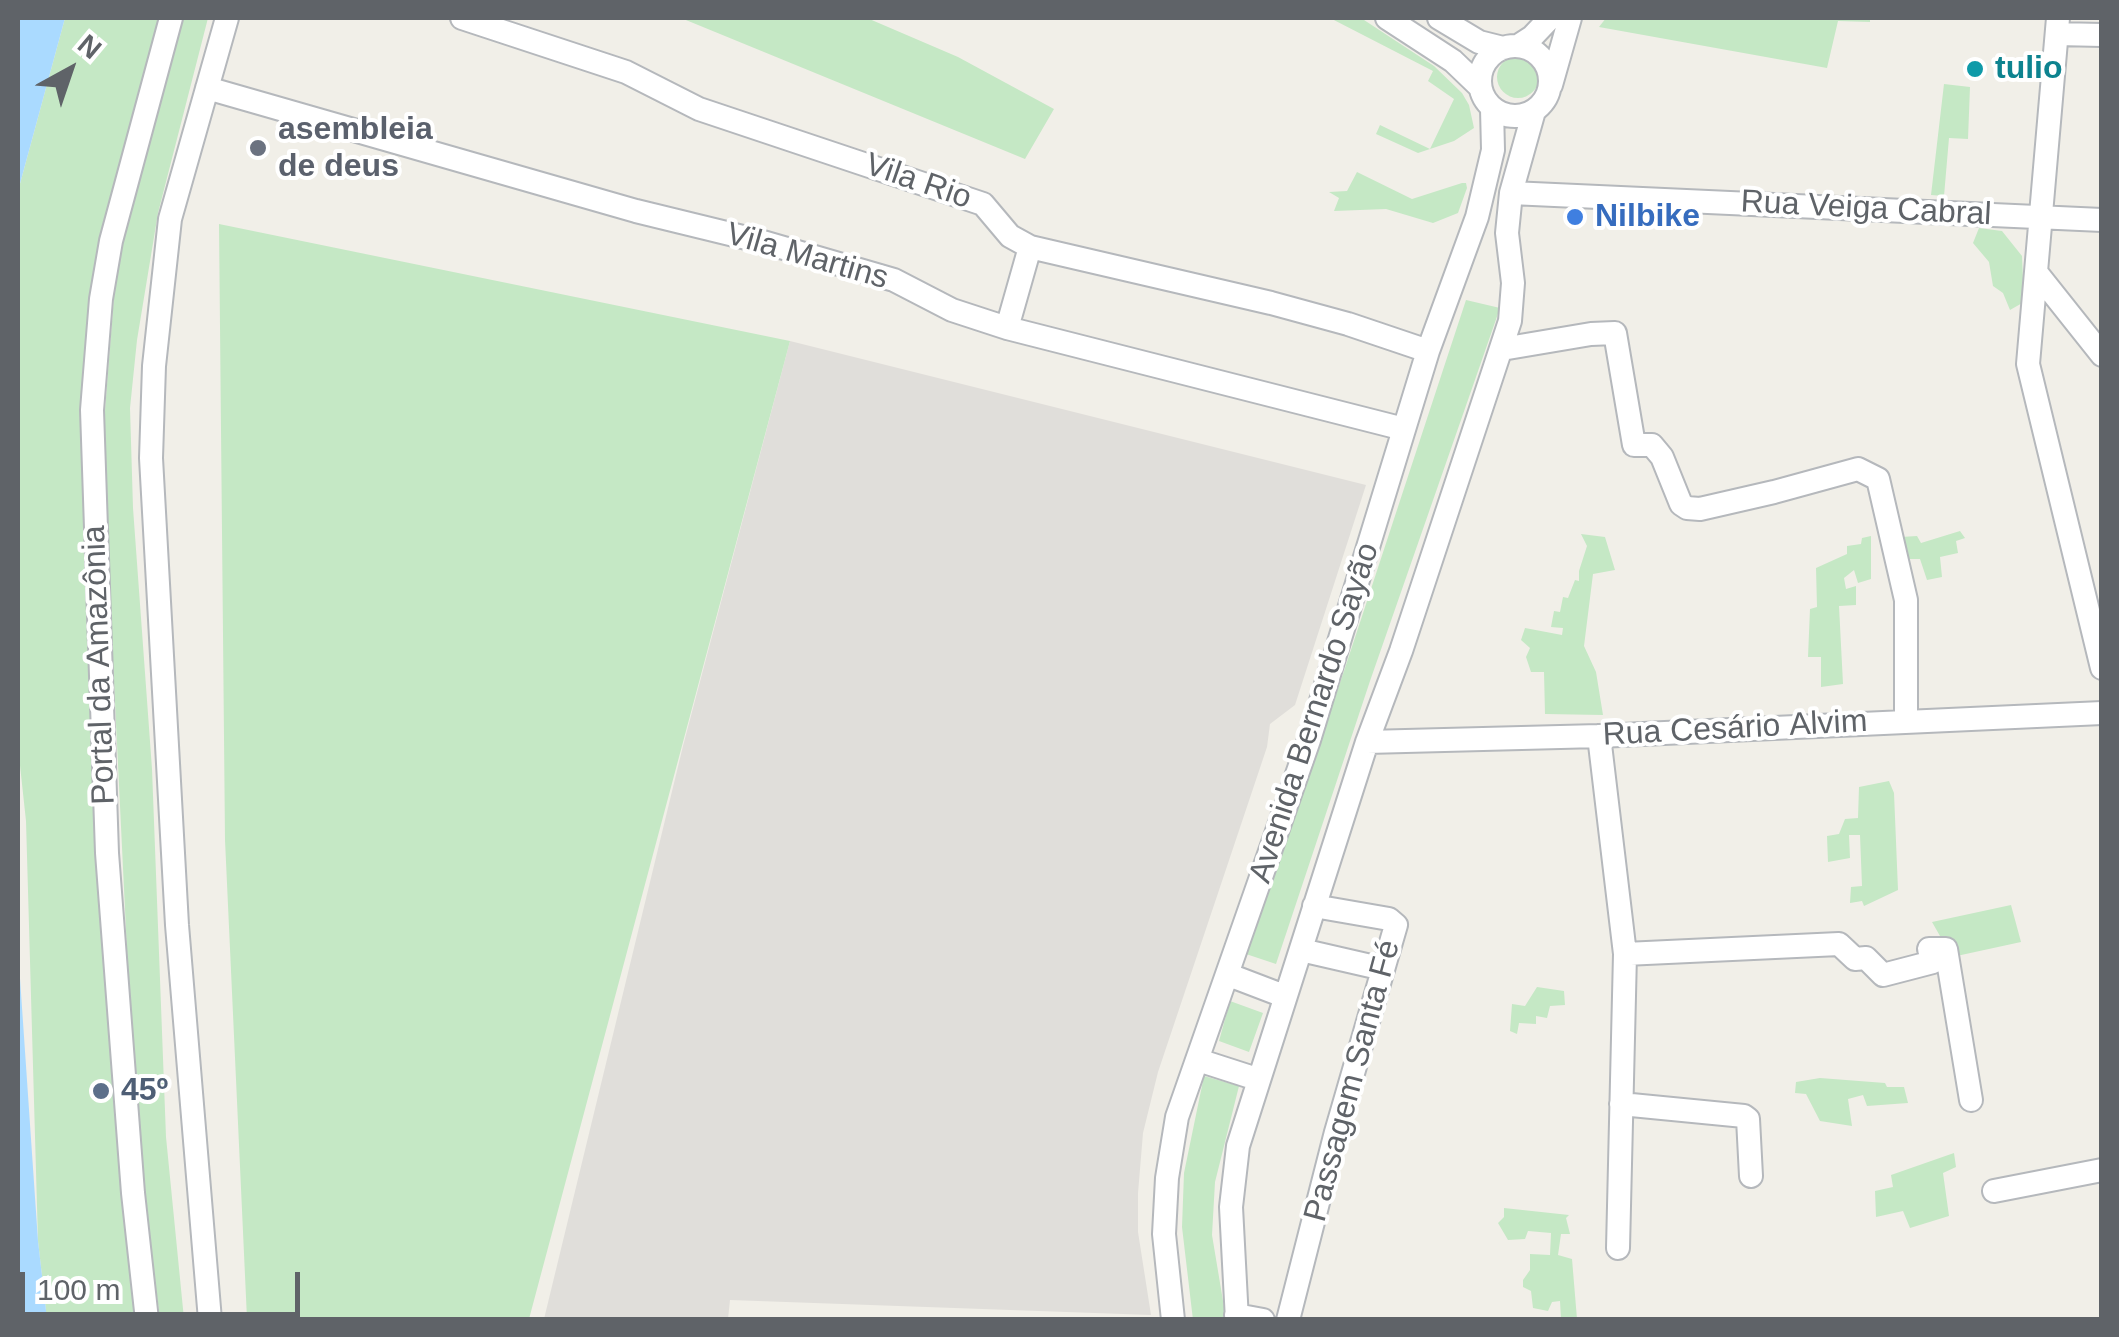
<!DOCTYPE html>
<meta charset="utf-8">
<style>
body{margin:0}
#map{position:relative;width:2119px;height:1337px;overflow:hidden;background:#f1efe8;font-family:Arial,sans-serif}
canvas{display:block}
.frame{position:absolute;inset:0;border:20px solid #5f6368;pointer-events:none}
.north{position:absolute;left:20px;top:20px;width:100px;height:100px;-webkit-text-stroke:8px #fff;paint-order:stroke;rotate:40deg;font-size:28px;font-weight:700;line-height:40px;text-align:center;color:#5f6368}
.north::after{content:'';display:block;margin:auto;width:35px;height:45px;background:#5f6368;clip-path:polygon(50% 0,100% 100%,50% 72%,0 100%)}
.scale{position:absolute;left:20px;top:1272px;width:280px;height:45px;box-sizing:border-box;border:5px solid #5f6368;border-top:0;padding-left:12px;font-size:30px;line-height:35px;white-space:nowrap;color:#5f6368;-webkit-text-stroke:8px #fff;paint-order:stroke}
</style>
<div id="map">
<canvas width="2119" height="1337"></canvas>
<div class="frame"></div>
<div class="north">N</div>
<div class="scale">100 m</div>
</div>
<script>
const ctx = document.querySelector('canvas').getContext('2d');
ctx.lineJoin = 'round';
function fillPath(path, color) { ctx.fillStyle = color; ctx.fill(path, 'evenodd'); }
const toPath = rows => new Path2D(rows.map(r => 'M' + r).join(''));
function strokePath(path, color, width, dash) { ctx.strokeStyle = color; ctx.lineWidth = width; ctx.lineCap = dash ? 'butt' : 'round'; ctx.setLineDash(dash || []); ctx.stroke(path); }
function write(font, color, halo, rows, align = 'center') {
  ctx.font = font + ' Arial,sans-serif'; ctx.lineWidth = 8; ctx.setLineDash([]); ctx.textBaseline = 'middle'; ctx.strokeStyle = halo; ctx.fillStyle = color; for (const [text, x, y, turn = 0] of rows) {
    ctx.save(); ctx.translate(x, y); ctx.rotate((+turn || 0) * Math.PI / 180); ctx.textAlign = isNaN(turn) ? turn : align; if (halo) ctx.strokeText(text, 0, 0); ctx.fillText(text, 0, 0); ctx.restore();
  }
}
fillPath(toPath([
 [790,341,1366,485,1295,705,1270,724,1267,747,1158,1072,1143,1133,1138,1193,1138,1232,1151,1315,730,1300,728,1319,544,1319,683,746]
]), '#e0deda');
fillPath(toPath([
 [65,18,160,18,86,373,84,555,138,1319,47,1320,38,1241,26,821,18,747,18,191],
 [180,18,208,18,158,213,137,340,130,408,133,508,152,769,166,1137,184,1319,160,1319,146,1213,131,1034,104,474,105,410,114,296,132,184],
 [681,18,867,18,958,57,1054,109,1025,159],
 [1330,18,1361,18,1434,66,1462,93,1469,105,1474,128,1454,141,1418,153,1376,134,1380,125,1430,149,1454,99,1428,81,1433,71],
 [1606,18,1870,18,1870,22,1838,21,1827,68,1599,27],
 '1497 77a21 21 0 1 1 42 0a21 21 0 1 1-42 0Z',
 [1944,84,1970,87,1968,139,1949,138,1944,196,1931,195],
 [1357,172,1412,199,1462,183,1466,183,1467,188,1458,213,1433,223,1386,209,1334,211,1339,198,1329,192,1347,191],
 [219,224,790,341,529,1319,247,1319,225,840],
 [1979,228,2002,231,2022,256,2024,302,2010,310,2003,293,1993,286,1989,262,1973,243],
 [1466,300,1500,308,1370,681,1276,964,1246,954,1343,674],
 [1960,531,1965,538,1956,541,1958,553,1940,557,1942,577,1927,580,1920,559,1903,559,1901,537,1917,536,1921,543],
 [1581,534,1605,537,1615,570,1593,574,1584,646,1596,672,1603,715,1545,714,1544,672,1531,672,1526,657,1530,648,1521,640,1525,628,1562,635,1563,628,1551,627,1554,611,1560,612,1563,597,1568,598,1575,580,1579,581,1579,571,1587,546],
 [1871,536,1871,579,1858,583,1854,570,1844,578,1846,589,1856,586,1856,605,1839,606,1843,684,1821,687,1821,657,1808,657,1810,609,1817,607,1816,568,1847,554,1847,546,1861,544,1862,538],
 [1889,781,1894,793,1898,890,1864,906,1862,901,1850,903,1851,887,1862,886,1860,835,1849,835,1850,858,1828,862,1827,836,1839,834,1845,819,1858,818,1859,787],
 [2011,905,2021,942,1952,957,1932,922],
 [1537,987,1564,991,1565,1005,1550,1006,1547,1018,1536,1016,1536,1024,1519,1023,1517,1034,1510,1031,1512,1004,1525,1006],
 [1230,1001,1263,1013,1249,1052,1219,1041],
 [1204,1076,1239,1086,1215,1182,1212,1235,1226,1319,1193,1320,1182,1227,1184,1173],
 [1820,1078,1885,1083,1887,1087,1904,1087,1908,1103,1867,1106,1863,1095,1848,1099,1852,1126,1820,1121,1806,1094,1795,1093,1796,1082],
 [1954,1153,1956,1167,1943,1173,1949,1216,1910,1228,1903,1211,1876,1217,1875,1191,1893,1187,1891,1175],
 [1504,1208,1569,1215,1566,1218,1570,1234,1561,1234,1558,1255,1572,1259,1577,1319,1561,1319,1560,1301,1552,1302,1548,1311,1533,1308,1531,1291,1523,1287,1523,1280,1530,1270,1530,1254,1550,1255,1551,1233,1528,1231,1525,1239,1508,1240,1498,1223,1504,1217]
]), '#c5e8c5');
fillPath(toPath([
 [18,18,65,18,18,191],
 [18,949,38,1241,47,1319,18,1319]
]), '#aadaff');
const minor = toPath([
 [462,18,626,72,699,109,983,204,1010,236,1030,247,1271,303,1348,324,1428,351],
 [1387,18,1453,61,1479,86],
 [1439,18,1479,42,1503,48],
 [2058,18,2028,364,2102,668],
 [2057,34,2102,35],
 '1480 81a35 35 0 1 1 70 0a35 35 0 1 1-70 0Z',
 [1518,46,1532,37,1550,18],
 [1551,85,1570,18],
 [207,88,636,211,763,242,894,280,952,310,1007,328,1404,429],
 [1511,193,2102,220],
 [2036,272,2102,355],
 [1007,328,1030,247],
 [1502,349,1591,334,1615,333,1634,445,1652,445,1662,457,1681,504,1687,508,1700,509,1774,492,1858,469,1878,479,1906,600,1906,721],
 [1599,736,1625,954,1618,1248],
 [1367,742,1599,736,2102,713],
 [1301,950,1375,967],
 [1625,954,1839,944,1855,959,1866,958,1883,975,1933,962,1929,949,1946,949,1971,1100],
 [1229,975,1284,996],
 [1198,1060,1257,1079],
 [1621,1104,1744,1116,1748,1119,1751,1176],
 [1994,1191,2102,1170],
 [1236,1315,1263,1320],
 [147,1320,133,1193,107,853,92,410,101,299,111,241,171,18],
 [210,1320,177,925,151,458,154,366,170,219,227,18],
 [1173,1320,1164,1234,1167,1178,1177,1117,1309,740,1428,351,1477,217,1493,150,1492,109],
 [1237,1320,1231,1207,1238,1146,1367,742,1401,651,1510,321,1513,283,1507,233,1511,193,1534,111],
 [1288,1320,1336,1132,1396,925,1389,919,1314,906]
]);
strokePath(minor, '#b5b8bc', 26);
strokePath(minor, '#fff', 22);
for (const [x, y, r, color] of [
 [1975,69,10,"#0f9aa8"],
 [258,148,10,"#6b7280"],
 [1575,217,10,"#3f7fe0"],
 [101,1091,10,"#5c6f8a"]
]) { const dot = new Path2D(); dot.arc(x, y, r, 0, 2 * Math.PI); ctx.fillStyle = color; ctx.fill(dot); strokePath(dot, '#fff', 4); }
write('bold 32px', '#0d838f', '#fff', [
 ["tulio",1995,69]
], 'left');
write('bold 32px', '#5b616d', '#fff', [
 ["asembleia",278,130],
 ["de deus",278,167]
], 'left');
write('32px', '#5f6368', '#fff', [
 ["Vila Rio",918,182,19],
 ["Rua Veiga Cabral",1866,209,3],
 ["Vila Martins",807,257,16],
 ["Portal da Amazônia",100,665,-92],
 ["Avenida Bernardo Sayão",1315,713,-72],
 ["Rua Cesário Alvim",1735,729,-3],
 ["Passagem Santa Fé",1353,1081,-75]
]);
write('bold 32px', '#366cbe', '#fff', [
 ["Nilbike",1595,217]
], 'left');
write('bold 32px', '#4e5e75', '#fff', [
 ["45º",121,1091]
], 'left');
</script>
